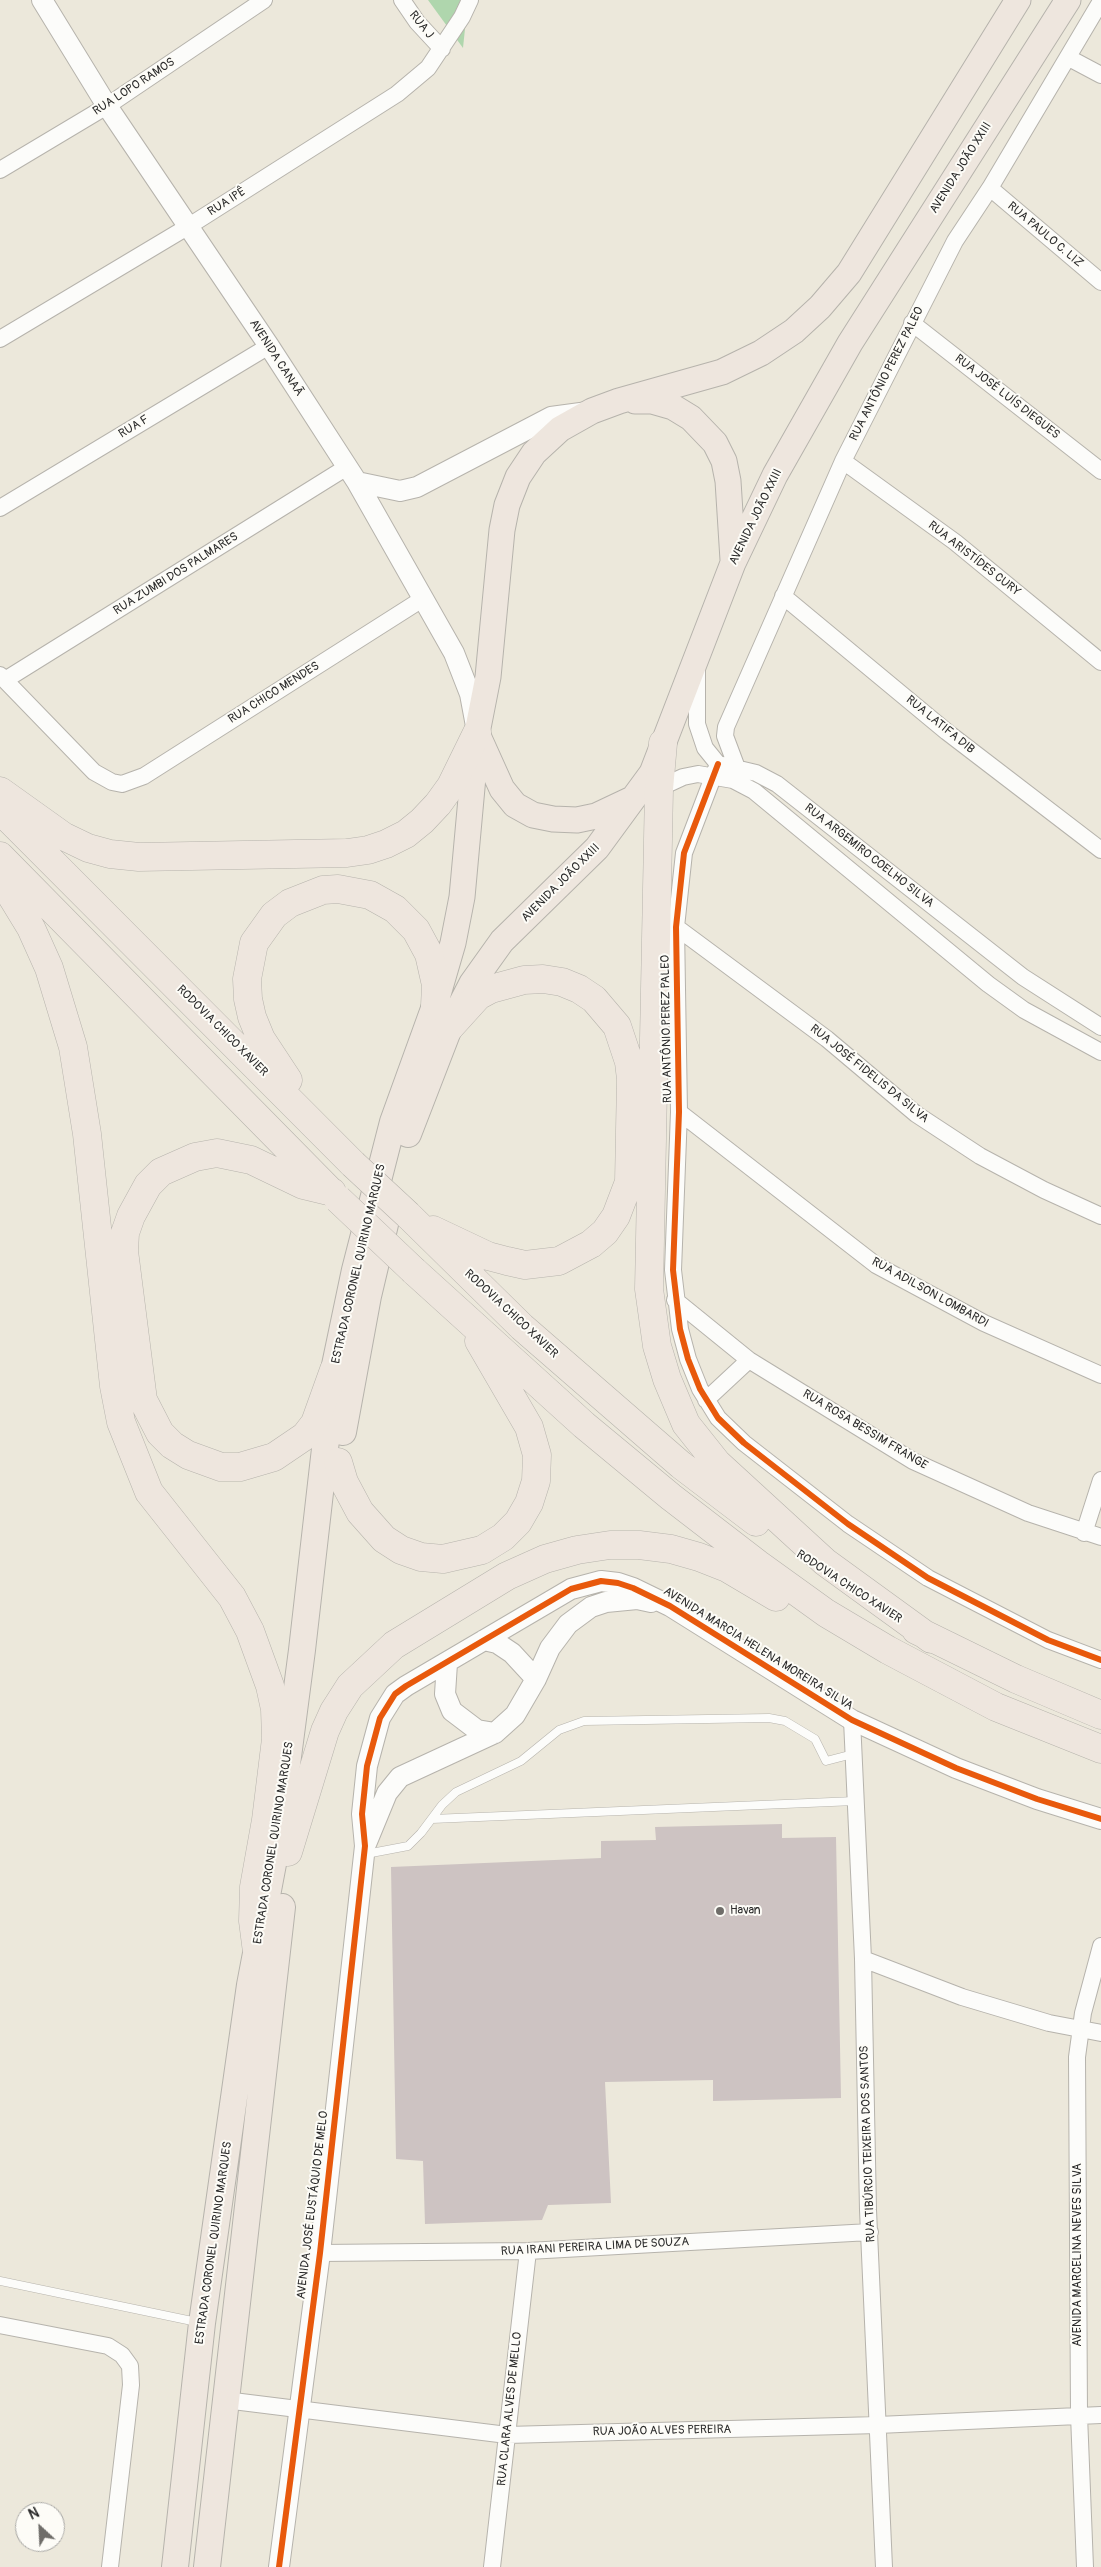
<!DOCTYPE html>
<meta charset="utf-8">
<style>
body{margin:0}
#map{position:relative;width:1101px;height:2567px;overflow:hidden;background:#ece8db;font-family:Pangolin,sans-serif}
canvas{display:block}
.north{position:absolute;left:15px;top:2502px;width:50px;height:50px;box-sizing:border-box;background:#fdfcf7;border:1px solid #a9a8a5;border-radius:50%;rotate:335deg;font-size:14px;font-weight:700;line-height:20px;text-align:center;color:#2b2b2b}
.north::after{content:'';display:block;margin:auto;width:18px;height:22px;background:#6f6d69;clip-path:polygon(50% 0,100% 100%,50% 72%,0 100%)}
</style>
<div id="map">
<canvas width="1101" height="2567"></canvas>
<div class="north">N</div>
</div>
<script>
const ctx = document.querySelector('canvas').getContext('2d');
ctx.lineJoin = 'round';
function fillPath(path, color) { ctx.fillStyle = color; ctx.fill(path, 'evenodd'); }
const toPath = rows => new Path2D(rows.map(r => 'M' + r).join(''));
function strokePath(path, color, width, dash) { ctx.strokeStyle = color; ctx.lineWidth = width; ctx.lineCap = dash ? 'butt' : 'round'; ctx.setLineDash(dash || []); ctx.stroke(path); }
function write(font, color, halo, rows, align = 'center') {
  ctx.font = font + ' Pangolin,sans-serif'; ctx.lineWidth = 4; ctx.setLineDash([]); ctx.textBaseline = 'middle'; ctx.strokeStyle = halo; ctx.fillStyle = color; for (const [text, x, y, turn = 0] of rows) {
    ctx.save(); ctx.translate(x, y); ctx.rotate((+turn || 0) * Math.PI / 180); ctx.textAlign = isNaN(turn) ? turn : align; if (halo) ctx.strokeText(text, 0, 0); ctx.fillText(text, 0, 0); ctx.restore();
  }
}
fillPath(toPath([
 [428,0,468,0,463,48]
]), '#afd6ad');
fillPath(toPath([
 [782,1824,782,1838,836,1837,841,2098,713,2101,713,2080,605,2082,611,2203,548,2205,542,2220,425,2224,423,2161,396,2159,391,1867,601,1858,601,1841,656,1840,655,1827]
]), '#cdc3c2');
const service = toPath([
 [432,1819,855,1801],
 [366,1854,408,1846,421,1833,442,1805,456,1792,521,1761,559,1730,584,1721,769,1718,785,1721,815,1739,826,1761,853,1754],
 [0,2281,197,2322]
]);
const minor = toPath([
 [402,0,417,22,442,49],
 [1069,58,1101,75],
 [0,170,107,106,264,0],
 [990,188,1101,282],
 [912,323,1101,471],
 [0,339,189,226,397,94,428,68,462,17,470,0],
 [843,461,955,542,1101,662],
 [0,508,269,346],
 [783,596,947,732,1101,850],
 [697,670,697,724,705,748,718,764,756,773,777,784,1023,977,1101,1027],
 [0,675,94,772,112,782,122,784,144,776,424,598],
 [5,680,347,467],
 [718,764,684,853,676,927,679,1112,673,1270,680,1329,688,1359,700,1389,718,1418,744,1443,848,1524,928,1578,1048,1640,1101,1660],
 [733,780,737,768,725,736,726,727,843,461,955,241,990,188,1101,1],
 [655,790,683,777,698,774,733,780,754,791,988,984,1024,1010,1101,1052],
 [676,927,827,1039,916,1114,980,1156,1044,1190,1101,1216],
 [679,1112,876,1265,984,1323,1101,1375],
 [675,1300,749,1360,913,1461,1028,1513,1101,1537],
 [706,1400,749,1360],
 [1084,1533,1101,1480],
 [852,1720,863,1959,868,2210,884,2567],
 [863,1959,962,1997,1049,2023,1101,2033],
 [320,2253,528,2251,870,2232],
 [0,2325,108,2346,122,2355,130,2366,131,2385,110,2567],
 [225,2400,507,2435,878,2425,1101,2415],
 [492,2567,528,2251],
 [1085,2567,1079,2415,1077,2057,1083,2013,1101,1946]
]);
const tertiary = toPath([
 [42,0,107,106,269,346,357,482,454,653,470,694,476,726],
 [357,482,400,491,417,487,551,417,588,412],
 [484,1640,497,1643,512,1653,536,1679],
 [447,1663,445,1694,452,1711,477,1730,495,1733],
 [366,1844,387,1793,400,1777,495,1733,515,1715,536,1679,550,1648,568,1624,591,1607,606,1602,637,1599,651,1602],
 [279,2567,320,2253,365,1846,362,1814,367,1766,380,1718,395,1694,406,1686,571,1589,601,1581,618,1583,633,1588,670,1606,852,1720,956,1768,1037,1799,1101,1819]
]);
const primary = toPath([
 [635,401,652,401,673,407,691,418,715,443,724,461,728,481,733,560],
 [479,738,502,789,515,805,533,815,553,819,577,820,596,816,632,799],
 [437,998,453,943,462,897,477,733,488,677,502,530,507,505,518,477,534,453,560,429,592,411,619,401,722,372,761,353,794,331,820,307,849,273,1018,0],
 [456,1014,472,983,502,941,597,848,652,773,733,563,775,475,850,343,1068,0]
]);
const trunk = toPath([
 [408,1134,449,1028],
 [343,1432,368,1296,386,1220],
 [175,2567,202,2323,250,1985,276,1848,302,1650,334,1370,355,1270,393,1122,435,1006],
 [207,2567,282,1907]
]);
const motorway = toPath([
 [663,743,659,789,649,1289,657,1346,667,1379,686,1424,717,1463,825,1562,931,1639],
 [0,791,63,836,88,848,110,854,139,857,347,853,368,850,386,844,406,834,422,821,438,804,451,786,477,733],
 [0,810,353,1164],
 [0,856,330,1191],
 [0,877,31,928,49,968,73,1047,87,1134,114,1386,121,1422,149,1492,232,1597,250,1631,270,1686,275,1709,276,1739,266,1820,254,1887,253,1921,257,1952],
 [288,1080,261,1039,252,1017,248,999,247,979,254,943,274,915,290,903,323,890,338,889,370,895,395,909,416,930,429,954,436,985,435,1006],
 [332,1192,303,1185,251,1160,217,1153,195,1157,161,1172,148,1185,131,1216,125,1233,124,1251,143,1400,160,1433,172,1445,188,1455,221,1467,240,1467,274,1457,305,1436,315,1423,334,1370],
 [408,1215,522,1327,681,1465,756,1522],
 [433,1230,488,1256,507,1261,525,1265,559,1261,591,1244,605,1232,616,1216,629,1182,631,1079,629,1062,617,1026,594,999,579,989,562,982,543,979,524,980,491,989,478,996,449,1028],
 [414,1271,584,1425,671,1497,758,1564,826,1613,888,1650,996,1707,1101,1749],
 [338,1462,344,1482,360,1512,384,1539,401,1550,421,1557,443,1559,482,1550,503,1537,518,1522,529,1503,536,1481,537,1455,529,1427,479,1341],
 [916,1630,1016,1679,1101,1715],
 [288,1852,325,1731,334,1711,350,1686,394,1645,507,1576,545,1559,577,1550,610,1545,639,1545,671,1549,699,1557,727,1568,776,1597]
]);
strokePath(service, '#b6b3ac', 9);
strokePath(minor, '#b6b3ac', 18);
strokePath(tertiary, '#b6b3ac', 22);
strokePath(primary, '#b6b3ac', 27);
strokePath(trunk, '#b6b3ac', 28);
strokePath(motorway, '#b6b3ac', 29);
strokePath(service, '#fcfcfa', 8);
strokePath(minor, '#fcfcfa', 16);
strokePath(tertiary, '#fcfcfa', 20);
strokePath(primary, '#eee6de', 25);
strokePath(trunk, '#eee6de', 26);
strokePath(motorway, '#eee6de', 28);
const motorwayBridge = toPath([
 [353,1164,408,1215],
 [338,1199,414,1271]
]);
strokePath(motorwayBridge, '#b6b3ac', 29, []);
strokePath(motorwayBridge, '#eee6de', 28);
strokePath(toPath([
 [718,764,684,853,676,927,679,1112,673,1270,680,1329,688,1359,700,1389,718,1418,744,1443,848,1524,928,1578,1048,1640,1101,1660],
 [279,2567,320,2253,365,1846,362,1814,367,1766,380,1718,395,1694,406,1686,571,1589,601,1581,618,1583,633,1588,670,1606,852,1720,956,1768,1037,1799,1101,1819]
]), '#e8590c', 6);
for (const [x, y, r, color] of [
 [720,1911,5,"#6f6d69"]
]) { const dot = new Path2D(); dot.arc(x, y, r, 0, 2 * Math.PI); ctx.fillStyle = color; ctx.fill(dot); strokePath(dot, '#fdfcf7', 2); }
write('12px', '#2b2b2b', '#fdfcf7', [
 ["RUA J",421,25,51],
 ["RUA LOPO RAMOS",134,87,-33],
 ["AVENIDA JOÃO XXIII",961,168,-58],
 ["RUA IPÊ",227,202,-32],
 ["RUA PAULO C. LIZ",1045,235,40],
 ["AVENIDA CANAÃ",276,358,57],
 ["RUA ANTÔNIO PEREZ PALEO",887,374,-63],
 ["RUA JOSÉ LUÍS DIEGUES",1007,397,38],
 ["RUA F",134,427,-31],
 ["AVENIDA JOÃO XXIII",756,517,-64],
 ["RUA ARISTÍDES CURY",974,559,38],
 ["RUA ZUMBI DOS PALMARES",176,574,-32],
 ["RUA CHICO MENDES",274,693,-32],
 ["RUA LATIFA DIB",940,725,39],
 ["RUA ARGEMIRO COELHO SILVA",869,856,38],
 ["AVENIDA JOÃO XXIII",561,883,-45],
 ["RUA ANTÔNIO PEREZ PALEO",667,1029,-91],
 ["RODOVIA CHICO XAVIER",222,1031,45],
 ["RUA JOSÉ FIDELIS DA SILVA",869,1074,39],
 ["ESTRADA CORONEL QUIRINO MARQUES",359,1264,-77],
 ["RUA ADILSON LOMBARDI",930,1293,29],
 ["RODOVIA CHICO XAVIER",511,1314,43],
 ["RUA ROSA BESSIM FRANGE",865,1430,31],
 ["RODOVIA CHICO XAVIER",849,1587,33],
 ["AVENIDA MARCIA HELENA MOREIRA SILVA",758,1649,32],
 ["ESTRADA CORONEL QUIRINO MARQUES",274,1843,-81],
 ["RUA TIBÚRCIO TEIXEIRA DOS SANTOS",868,2144,-92],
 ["AVENIDA JOSÉ EUSTÁQUIO DE MELO",313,2205,-83],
 ["ESTRADA CORONEL QUIRINO MARQUES",214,2243,-82],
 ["RUA IRANI PEREIRA LIMA DE SOUZA",595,2247,-3],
 ["AVENIDA MARCELINA NEVES SILVA",1078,2255,-90],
 ["RUA CLARA ALVES DE MELLO",510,2409,-84],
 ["RUA JOÃO ALVES PEREIRA",662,2431,-1]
]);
write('12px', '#2b2b2b', '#fdfcf7', [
 ["Havan",730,1911]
], 'left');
</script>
